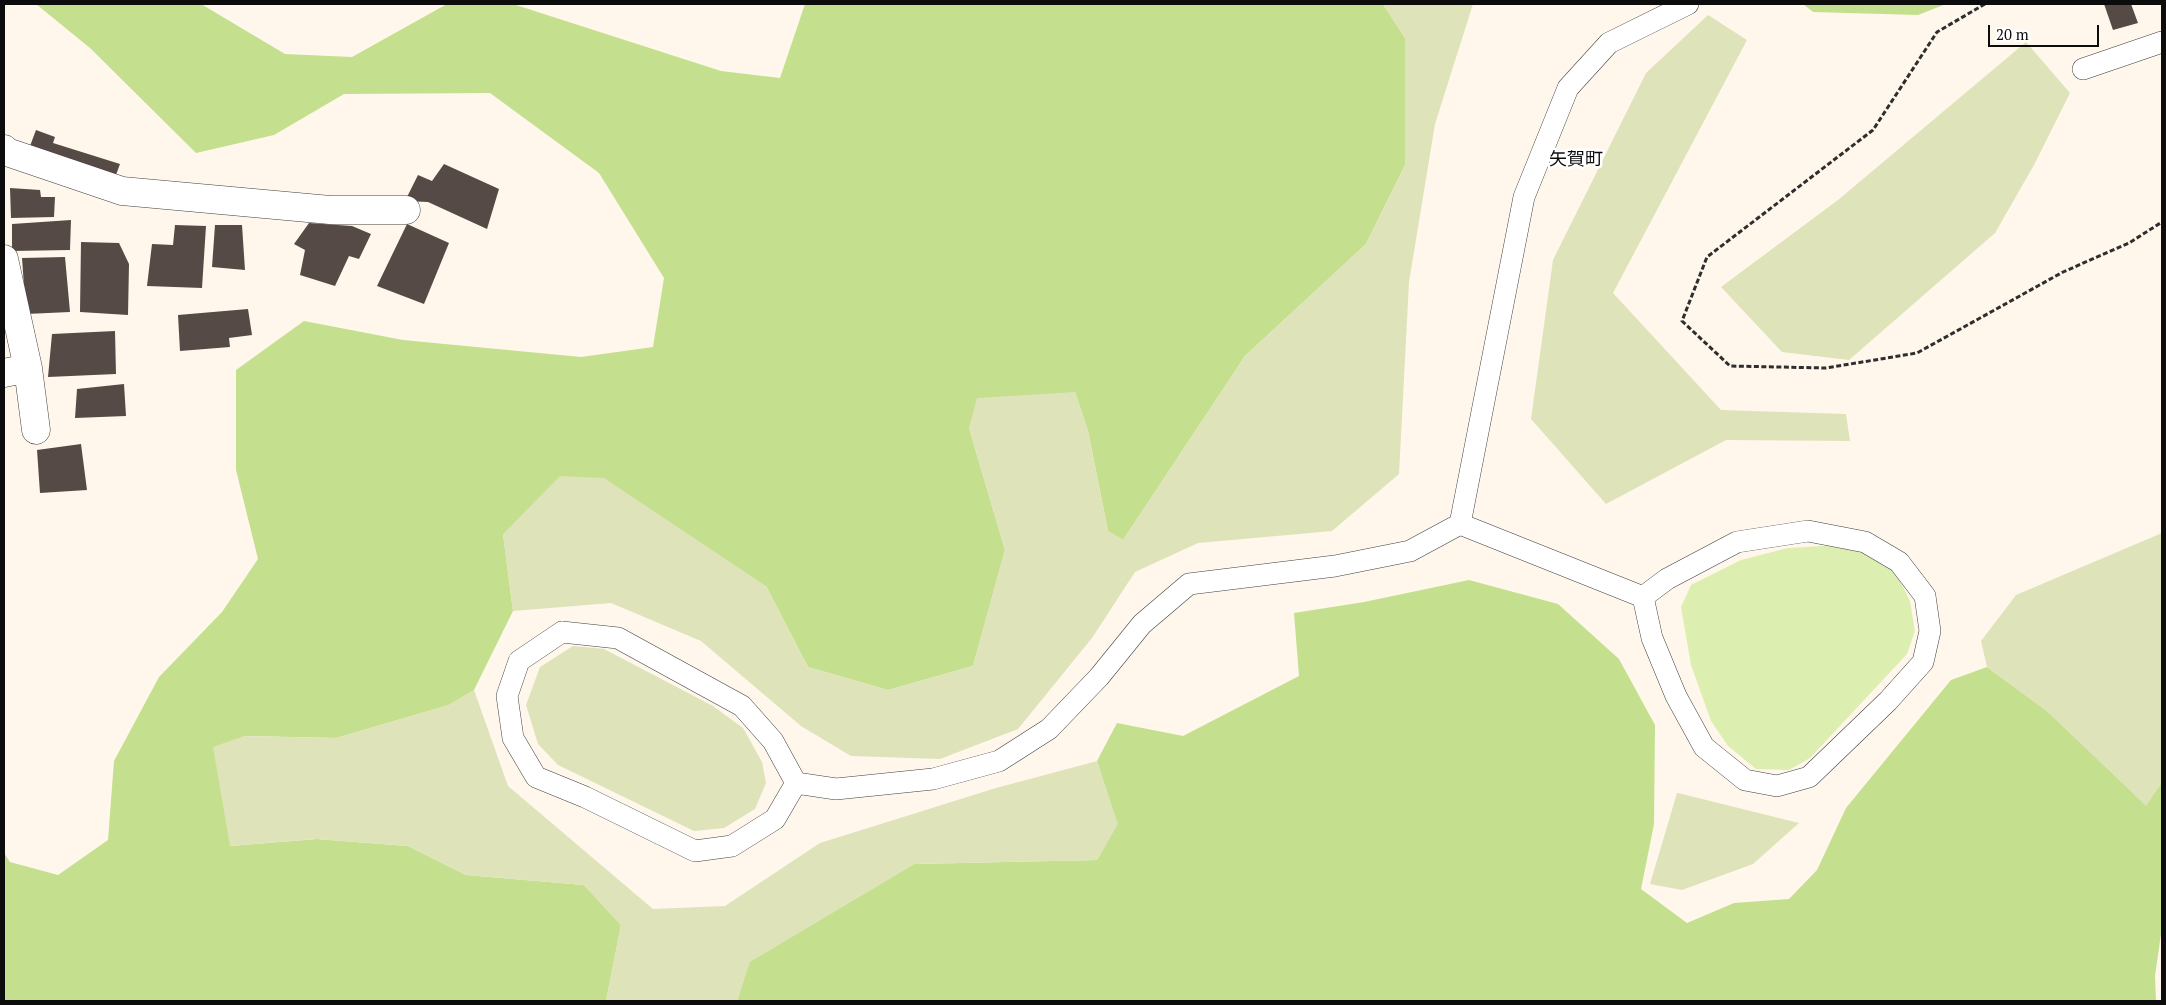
<!DOCTYPE html>
<meta charset="utf-8">
<style>
body{margin:0}
#map{position:relative;width:2166px;height:1005px;overflow:hidden;background:#fff7eb;font-family:"PT Serif",serif}
canvas{display:block}
.frame{position:absolute;inset:0;border:5px solid #0c0c0c;pointer-events:none}
.scale{position:absolute;left:1988px;top:25px;width:111px;height:22px;box-sizing:border-box;border:2px solid #0c0c0c;border-top:0;padding-left:6px;font-size:15px;line-height:18px;white-space:nowrap;color:#0c0c0c;-webkit-text-stroke:4px #fff;paint-order:stroke}
</style>
<div id="map">
<canvas width="2166" height="1005"></canvas>
<div class="frame"></div>
<div class="scale">20 m</div>
</div>
<script>
const ctx = document.querySelector('canvas').getContext('2d');
ctx.lineJoin = 'round';
function fillPath(path, color) { ctx.fillStyle = color; ctx.fill(path, 'evenodd'); }
const toPath = rows => new Path2D(rows.map(r => 'M' + r).join(''));
function strokePath(path, color, width, dash) { ctx.strokeStyle = color; ctx.lineWidth = width; ctx.lineCap = dash ? 'butt' : 'round'; ctx.setLineDash(dash || []); ctx.stroke(path); }
function write(font, color, halo, rows, align = 'center') {
  ctx.font = font + ' "PT Serif","Noto Sans JP",serif'; ctx.lineWidth = 5; ctx.setLineDash([]); ctx.textBaseline = 'middle'; ctx.strokeStyle = halo; ctx.fillStyle = color; for (const [text, x, y, turn = 0] of rows) {
    ctx.save(); ctx.translate(x, y); ctx.rotate((+turn || 0) * Math.PI / 180); ctx.textAlign = isNaN(turn) ? turn : align; if (halo) ctx.strokeText(text, 0, 0); ctx.fillText(text, 0, 0); ctx.restore();
  }
}
fillPath(toPath([
 [1840,545,1868,554,1895,571,1910,601,1915,631,1907,654,1810,758,1789,770,1756,769,1728,746,1711,721,1691,665,1681,607,1691,585,1741,560,1788,548]
]), '#ddeeb1');
fillPath(toPath([
 [36,4,201,4,285,54,352,57,447,4,516,5,721,71,780,78,805,4,1383,4,1405,38,1405,165,1366,244,1245,356,1123,540,1108,531,1088,431,1075,392,969,428,1005,550,973,666,888,690,808,667,766,586,503,534,513,611,474,690,449,705,336,738,244,736,230,846,317,839,408,846,466,875,584,885,621,925,606,1001,4,1001,4,853,10,862,58,875,108,840,114,761,159,677,222,612,258,559,236,470,236,370,304,321,403,340,581,357,653,347,664,278,599,173,490,93,344,94,274,135,196,153,90,48],
 [1803,4,1946,4,1918,15,1813,12],
 [1469,580,1558,604,1619,659,1655,725,1654,824,1641,889,1687,923,1734,903,1789,899,1817,870,1846,808,1951,680,1987,667,2047,711,2146,805,2162,782,2162,927,2155,976,2156,1001,737,1001,749,962,914,864,1097,860,1117,824,1097,761,1117,723,1183,736,1299,676,1294,613,1364,602]
]), '#c4e08e');
fillPath(toPath([
 [1383,4,1473,4,1435,124,1409,282,1399,474,1332,531,1198,543,1135,572,1092,638,1018,729,940,759,851,756,801,726,701,641,611,603,513,611,503,534,560,476,604,478,766,586,808,667,888,690,973,666,1005,550,969,428,977,398,1075,392,1088,431,1108,531,1123,540,1245,356,1366,244,1405,165,1405,38],
 [1708,15,1747,40,1613,293,1721,410,1846,414,1850,441,1726,440,1606,504,1531,419,1553,260,1646,73],
 [2026,42,2070,93,2034,165,1995,233,1849,360,1782,352,1721,287,1838,200],
 [2162,533,2162,782,2146,806,2047,711,1987,667,1981,641,2016,595],
 [573,646,604,649,713,706,743,728,762,762,766,783,755,809,724,828,694,831,558,765,538,744,526,705,540,667],
 [474,690,508,786,653,909,725,906,820,843,996,788,1097,761,1118,824,1097,860,914,864,750,962,737,1001,606,1001,621,925,584,885,466,875,408,846,317,839,230,846,213,747,244,736,336,738,449,705],
 [1677,793,1678,793,1799,823,1753,864,1682,890,1650,884]
]), '#dee3ba');
fillPath(toPath([
 [2104,4,2131,4,2138,23,2113,30],
 [36,130,55,137,53,143,120,164,113,183,27,154],
 [444,164,499,189,487,229,428,202,405,201,418,175,432,181],
 [10,188,40,190,41,197,55,197,54,217,11,218],
 [71,220,70,250,12,251,12,224],
 [309,223,352,226,371,234,359,259,349,256,335,286,300,275,305,250,294,244],
 [407,224,449,243,424,304,377,286],
 [175,225,206,226,202,288,147,286,152,244,173,245],
 [215,225,242,225,245,270,212,267],
 [81,242,119,243,129,264,128,315,80,312],
 [65,257,70,312,26,314,22,258],
 [248,309,252,335,229,338,230,347,180,351,178,315],
 [115,331,116,374,48,377,52,334],
 [124,384,126,416,75,418,77,389],
 [81,444,87,490,40,493,37,450]
]), '#564a47');
const service = toPath([
 [2083,69,2162,42],
 [1460,524,1643,597,1667,579,1737,542,1808,531,1865,542,1899,562,1925,596,1930,631,1923,662,1888,701,1809,777,1777,786,1745,780,1704,747,1676,696,1652,638,1643,597],
 [562,632,618,638,742,706,773,741,796,783,775,819,732,846,695,851,585,797,536,777,513,738,507,696,519,661,562,632],
 [796,783,836,789,933,779,999,761,1049,729,1099,677,1142,624,1189,584,1335,566,1410,551,1460,524,1524,197,1568,88,1609,43,1688,4]
]);
const minor = toPath([
 [4,149,7,152,122,191,330,210,406,210],
 [4,259,28,368,36,430],
 [4,373,28,368]
]);
strokePath(service, '#3f3f3f', 22);
strokePath(minor, '#3f3f3f', 29);
strokePath(toPath([
 [1985,4,1937,32,1873,130,1707,257,1682,321,1730,366,1826,368,1917,353,2063,272,2129,243,2162,222]
]), '#2e2e2e', 3, [5, 2.5]);
strokePath(service, '#fff', 21);
strokePath(minor, '#fff', 28);
write('18px', '#0c0c0c', '#fff', [
 ["矢賀町",1576,160]
]);
</script>
